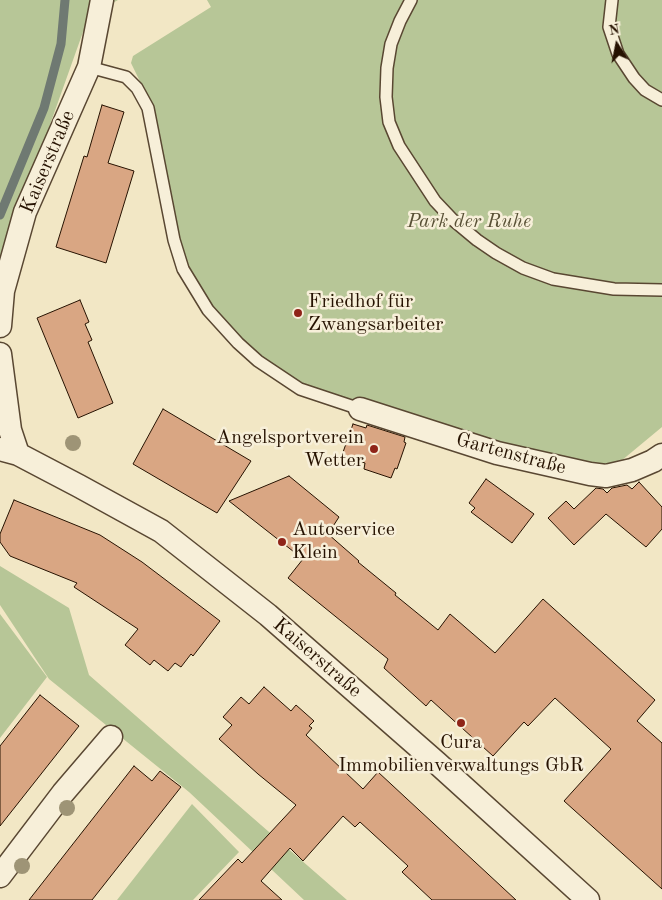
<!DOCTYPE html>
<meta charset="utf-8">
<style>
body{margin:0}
#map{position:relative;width:662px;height:900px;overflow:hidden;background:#f2e7c5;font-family:"Old Standard TT",serif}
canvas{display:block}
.north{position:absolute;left:592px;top:20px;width:50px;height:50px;-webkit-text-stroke:4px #f7efd9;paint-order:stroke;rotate:349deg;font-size:14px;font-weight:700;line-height:20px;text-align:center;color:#261201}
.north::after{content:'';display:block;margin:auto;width:18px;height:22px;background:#261201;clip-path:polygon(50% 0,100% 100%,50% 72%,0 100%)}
</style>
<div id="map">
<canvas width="662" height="900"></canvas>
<div class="north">N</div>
</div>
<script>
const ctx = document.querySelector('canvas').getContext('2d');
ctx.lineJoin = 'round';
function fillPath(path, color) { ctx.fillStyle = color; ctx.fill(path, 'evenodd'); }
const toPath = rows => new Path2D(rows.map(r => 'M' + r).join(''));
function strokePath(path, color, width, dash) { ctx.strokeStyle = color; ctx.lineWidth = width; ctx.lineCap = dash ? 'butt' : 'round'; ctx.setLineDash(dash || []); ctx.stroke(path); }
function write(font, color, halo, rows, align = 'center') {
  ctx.font = font + ' "Old Standard TT",serif'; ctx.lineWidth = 5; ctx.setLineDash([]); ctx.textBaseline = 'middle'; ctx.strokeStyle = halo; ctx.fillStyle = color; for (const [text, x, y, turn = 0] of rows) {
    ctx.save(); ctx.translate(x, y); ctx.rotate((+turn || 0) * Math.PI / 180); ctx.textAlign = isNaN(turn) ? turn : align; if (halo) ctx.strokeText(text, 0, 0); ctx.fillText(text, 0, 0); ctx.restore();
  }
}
fillPath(toPath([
 [0,0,118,0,109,5,83,32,47,133,16,210,0,274],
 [207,0,662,0,662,427,621,461,602,466,494,446,311,389,295,381,246,345,205,297,187,270,173,216,152,106,131,63,133,56,211,7],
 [0,566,69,608,89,675,347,900,304,900,189,792,49,679,0,605],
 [0,614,47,677,0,738],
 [192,804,239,852,193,900,117,900]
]), '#b7c697');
strokePath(toPath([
 [0,215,44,108,61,44,65,0]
]), '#6f7972', 9);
const building = toPath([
 [102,105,124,112,108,163,134,171,106,263,56,247,84,156,87,157,102,105],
 [80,300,89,322,85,324,92,340,88,342,113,403,78,418,37,318,80,300],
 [163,409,251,461,217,513,133,464,163,409],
 [353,424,366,428,367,425,405,437,404,442,406,443,397,469,395,468,391,478,364,469,365,463,342,455,353,424],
 [289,476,339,517,328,534,359,561,358,562,396,593,395,595,438,630,450,614,495,653,543,599,655,700,637,721,662,743,662,889,564,801,611,749,555,698,528,726,524,722,493,756,431,700,426,706,384,668,388,659,288,578,303,559,229,501,289,476],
 [486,479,534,514,512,543,471,512,475,508,469,503,486,479],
 [639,482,662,507,662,529,646,547,606,514,574,545,548,518,566,501,574,509,596,488,603,489,607,493,612,488,627,485,632,489,639,482],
 [14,500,100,535,142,562,220,621,193,656,191,654,181,667,175,663,168,671,154,660,150,665,125,645,138,629,74,587,77,583,10,556,0,542,0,534,14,500],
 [264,687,291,711,296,705,314,721,309,726,312,728,306,735,363,789,378,772,516,900,432,900,402,872,408,866,360,822,355,827,343,816,303,861,290,848,261,881,282,900,199,900,238,859,242,863,296,805,258,774,219,739,232,725,223,717,241,697,249,704,264,687],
 [40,695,79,726,0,826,0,746,40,695],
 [134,766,152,781,160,771,181,787,92,900,29,900,134,766]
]);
fillPath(building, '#d9a683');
strokePath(building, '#261201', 1);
const service = toPath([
 [411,0,400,21,391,44,387,68,386,97,389,122,399,146,435,201,453,220,477,240,496,253,523,268,553,279,614,289,662,290],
 [612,0,609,27,618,54,634,78,645,90,662,100],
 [89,67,126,77,137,88,148,108,174,240,183,269,208,310,238,343,258,361,300,389,360,409]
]);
const minor = toPath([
 [0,326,3,291,25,212,89,67,102,0],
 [0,354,10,430,18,454],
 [360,409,497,453,590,474,606,476,632,470,653,461,662,455],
 [0,449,18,454,79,486,161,531,268,615,437,763,588,900],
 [0,876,63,793,111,737]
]);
strokePath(service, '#594732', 14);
strokePath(minor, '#594732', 25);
strokePath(service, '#f7efd9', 11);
strokePath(minor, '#f7efd9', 22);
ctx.fillStyle = '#9e9476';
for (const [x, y] of [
 [73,443],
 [67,808],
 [22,866]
]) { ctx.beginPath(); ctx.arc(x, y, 8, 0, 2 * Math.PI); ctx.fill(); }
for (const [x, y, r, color] of [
 [298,313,5,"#8f2418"],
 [374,449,5,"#8f2418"],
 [282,542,5,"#8f2418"],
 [461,723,5,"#8f2418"]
]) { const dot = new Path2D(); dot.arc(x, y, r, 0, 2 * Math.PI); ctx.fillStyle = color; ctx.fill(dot); strokePath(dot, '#f7efd9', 2); }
write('20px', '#261201', '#f7efd9', [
 ["Kaiserstraße",48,162,-67],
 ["Gartenstraße",511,454,15],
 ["Kaiserstraße",317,658,41]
]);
write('italic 20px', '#595136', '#f7efd9', [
 ["Park der Ruhe",469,222]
]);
write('20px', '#261201', '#f7efd9', [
 ["Friedhof für",308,302],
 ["Zwangsarbeiter",308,325],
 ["Angelsportverein",364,438,"right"],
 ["Wetter",364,461,"right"],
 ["Autoservice",292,530],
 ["Klein",292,553],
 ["Cura",461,743,"center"],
 ["Immobilienverwaltungs GbR",461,766,"center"]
], 'left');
</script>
